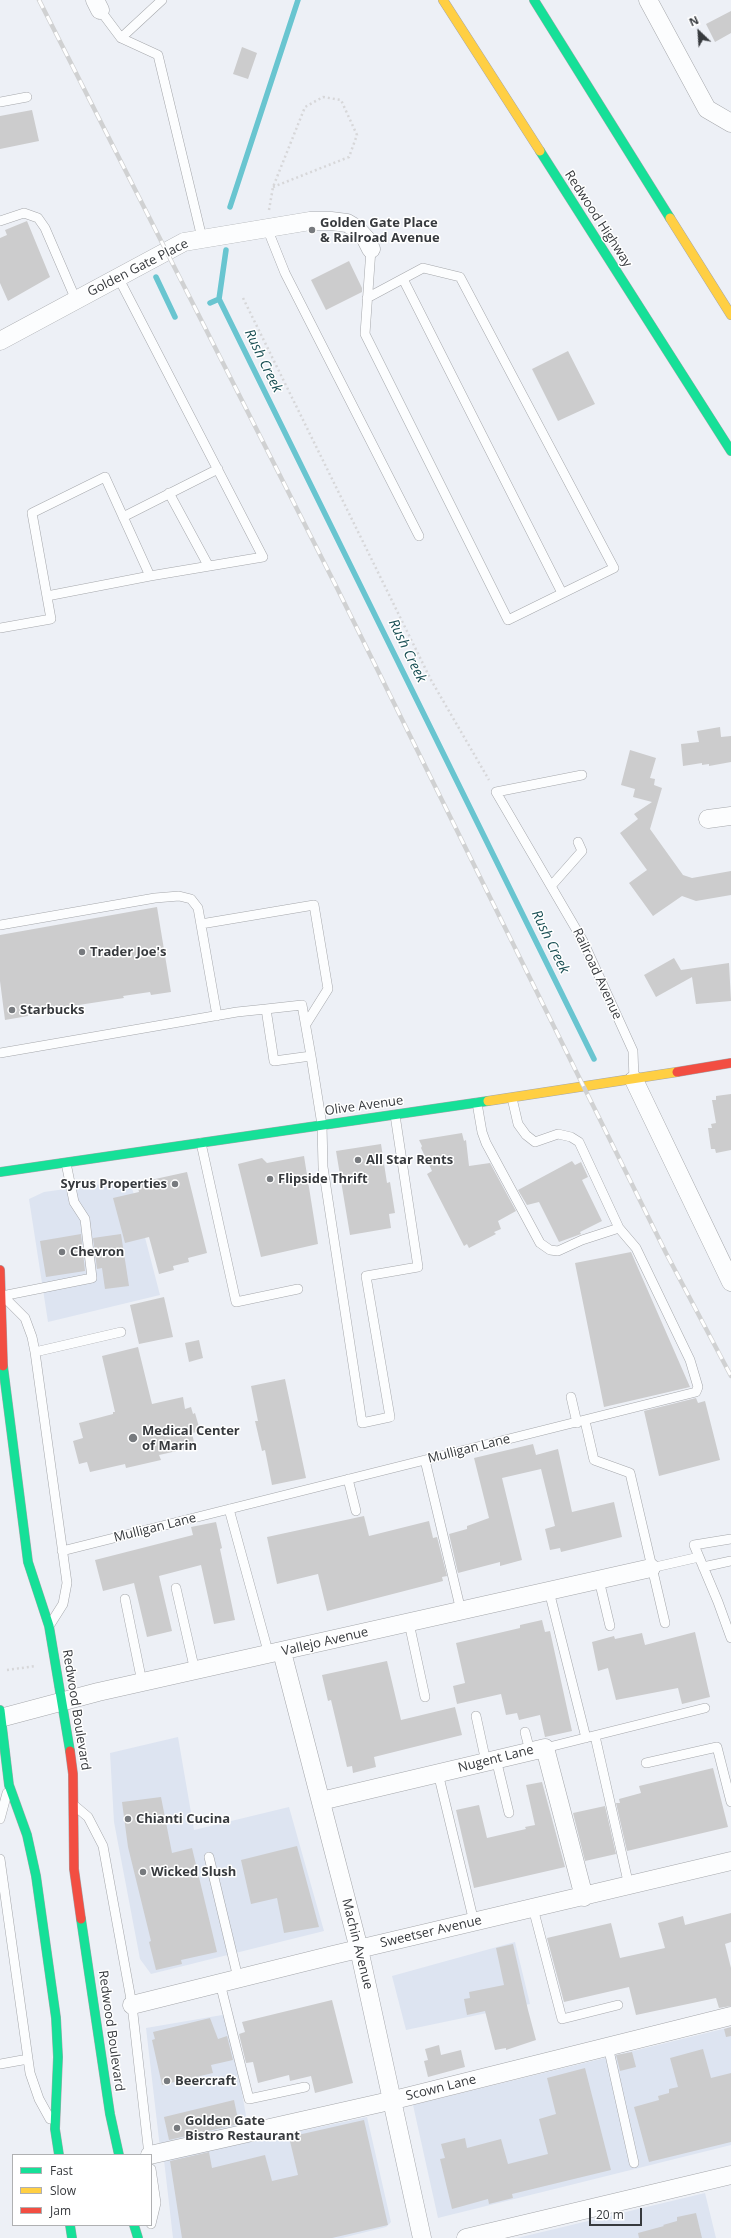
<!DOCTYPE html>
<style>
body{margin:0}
#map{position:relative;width:731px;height:2238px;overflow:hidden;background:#edf0f6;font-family:"Open Sans",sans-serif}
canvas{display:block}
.legend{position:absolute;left:12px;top:2154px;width:140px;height:72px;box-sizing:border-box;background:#fff;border:1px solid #afb0b2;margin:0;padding:5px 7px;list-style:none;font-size:12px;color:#373a3e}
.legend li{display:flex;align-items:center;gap:8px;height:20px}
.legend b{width:20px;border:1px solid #afb0b2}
.north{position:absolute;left:679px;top:12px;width:40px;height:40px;-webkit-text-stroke:3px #fff;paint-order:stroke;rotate:335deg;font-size:11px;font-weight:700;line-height:16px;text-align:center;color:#373a3e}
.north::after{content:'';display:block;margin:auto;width:14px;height:18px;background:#373a3e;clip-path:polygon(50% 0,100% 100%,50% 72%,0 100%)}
.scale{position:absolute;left:589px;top:2208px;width:53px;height:18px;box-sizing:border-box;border:2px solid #373a3e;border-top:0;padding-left:5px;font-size:12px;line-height:14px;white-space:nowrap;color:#373a3e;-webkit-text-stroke:3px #fff;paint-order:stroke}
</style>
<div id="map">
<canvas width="731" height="2238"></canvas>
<ul class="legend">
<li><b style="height:5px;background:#16e098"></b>Fast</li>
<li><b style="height:5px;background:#ffcf43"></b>Slow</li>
<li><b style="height:5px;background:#f24e42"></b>Jam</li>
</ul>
<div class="north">N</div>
<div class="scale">20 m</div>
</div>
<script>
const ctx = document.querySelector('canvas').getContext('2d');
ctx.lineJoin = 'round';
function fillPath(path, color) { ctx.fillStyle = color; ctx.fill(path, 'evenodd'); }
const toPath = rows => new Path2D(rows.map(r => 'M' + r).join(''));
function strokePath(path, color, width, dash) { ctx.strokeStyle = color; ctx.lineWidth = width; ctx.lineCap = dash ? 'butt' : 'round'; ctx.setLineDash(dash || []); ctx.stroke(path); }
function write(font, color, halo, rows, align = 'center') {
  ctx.font = font + ' "Open Sans",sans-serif'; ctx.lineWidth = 3; ctx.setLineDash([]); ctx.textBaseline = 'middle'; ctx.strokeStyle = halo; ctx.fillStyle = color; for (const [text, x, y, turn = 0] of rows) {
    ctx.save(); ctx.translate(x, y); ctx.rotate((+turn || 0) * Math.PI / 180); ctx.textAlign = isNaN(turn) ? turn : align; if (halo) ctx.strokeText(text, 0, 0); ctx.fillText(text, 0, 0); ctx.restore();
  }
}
fillPath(toPath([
 [130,1180,160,1295,48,1322,29,1199,44,1192],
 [178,1737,194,1830,289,1807,324,1931,151,1974,140,1959,114,1822,110,1753],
 [515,1942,530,2004,406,2030,392,1976],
 [228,2014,248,2127,160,2148,146,2028],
 [731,2027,731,2145,438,2218,413,2105],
 [367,2117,391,2222,386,2227,342,2238,173,2238,164,2160],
 [705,2193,716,2238,517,2238]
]), '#dde4f1');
strokePath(toPath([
 [230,207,298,0],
 [226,250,219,299,594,1059],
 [156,277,175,317],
 [210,303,219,299]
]), '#69c5d0', 5.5);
fillPath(toPath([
 [731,11,731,33,715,42,706,24],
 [242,47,257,53,248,79,233,74],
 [32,110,39,141,0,149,0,116],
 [27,221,50,277,8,301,0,283,0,238,7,235,5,230],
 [349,261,362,288,362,292,326,310,311,280],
 [568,351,595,404,558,421,532,369],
 [720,727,721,737,731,736,731,762,709,766,709,764,702,765,702,763,683,766,681,744,699,742,697,731],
 [630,750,656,758,650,778,655,779,654,785,662,788,650,829,683,875,692,878,731,871,731,895,696,901,682,896,653,916,629,883,647,870,620,833,638,819,634,814,652,802,633,797,635,789,621,785],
 [157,907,171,992,151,995,150,992,123,996,124,998,27,1013,28,1016,5,1020,0,981,0,935],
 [674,958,681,970,729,963,731,1001,696,1004,692,977,656,997,644,975],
 [731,1094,731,1150,716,1153,715,1149,711,1149,708,1128,712,1128,711,1124,716,1123,712,1100,716,1100,716,1096],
 [462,1133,464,1141,466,1140,469,1166,490,1163,516,1211,498,1221,501,1229,494,1232,496,1234,469,1248,467,1244,464,1246,427,1174,432,1171,421,1148,422,1146,419,1140],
 [381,1144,387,1183,390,1182,395,1213,389,1214,391,1228,350,1235,336,1151],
 [304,1156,318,1244,261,1257,238,1164,262,1158,267,1163],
 [572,1161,575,1165,581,1162,588,1177,582,1180,602,1221,580,1232,581,1234,559,1242,539,1202,527,1205,518,1190],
 [187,1172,207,1253,188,1258,189,1262,173,1266,174,1270,159,1274,149,1237,125,1243,113,1198,139,1192,137,1183],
 [81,1234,85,1271,46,1277,40,1241],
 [121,1234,129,1286,105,1289,102,1268,97,1269,93,1238],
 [631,1252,690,1387,604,1407,575,1263],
 [164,1297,173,1337,139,1344,130,1305],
 [199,1340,203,1358,189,1362,185,1343],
 [138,1347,152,1404,183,1397,185,1409,191,1407,193,1414,195,1413,199,1427,196,1427,197,1432,192,1433,195,1447,159,1455,161,1460,126,1468,125,1464,90,1472,87,1462,79,1464,73,1441,83,1438,79,1423,113,1414,113,1412,115,1412,102,1356],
 [285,1379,306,1478,272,1485,265,1450,262,1451,255,1421,258,1421,251,1386],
 [696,1398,698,1403,705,1401,720,1460,659,1476,644,1411],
 [533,1444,536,1455,558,1449,572,1512,614,1502,622,1537,561,1552,560,1548,550,1550,545,1529,555,1526,541,1469,502,1478,522,1560,500,1566,500,1562,458,1573,449,1534,467,1529,467,1526,489,1518,474,1458],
 [364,1516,369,1536,429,1521,433,1538,437,1537,447,1576,442,1577,443,1581,327,1611,318,1574,277,1584,267,1537],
 [216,1522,222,1548,220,1549,235,1620,214,1624,201,1565,159,1576,172,1631,147,1637,134,1583,103,1591,95,1560,193,1535,191,1527],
 [542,1620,545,1632,550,1631,572,1731,545,1737,540,1715,519,1720,517,1713,506,1715,501,1694,457,1704,453,1686,465,1683,456,1643,520,1628,520,1625],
 [695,1632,710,1697,682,1704,678,1688,616,1700,608,1668,598,1671,592,1642,614,1636,615,1639,642,1633,645,1645],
 [387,1661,401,1720,455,1707,462,1735,374,1757,376,1767,353,1773,352,1766,347,1767,331,1700,328,1701,322,1675],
 [713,1768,728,1827,627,1851,616,1803,620,1803,619,1799,641,1793,639,1786],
 [542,1782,565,1867,474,1888,456,1810,479,1805,487,1838,526,1829,525,1827,535,1825,526,1785],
 [161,1797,172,1853,192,1848,217,1952,181,1960,182,1964,156,1970,149,1942,151,1941,128,1847,122,1802],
 [605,1806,616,1854,585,1861,573,1813],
 [297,1846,319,1927,284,1933,277,1898,251,1904,241,1860],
 [731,1913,731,1942,725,1944,731,1968,731,2006,719,2008,716,1998,636,2015,629,1987,564,2002,547,1938,611,1923,620,1958,665,1948,658,1923,683,1916,685,1925],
 [513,1944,528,2010,536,2040,506,2050,506,2048,495,2050,485,2011,467,2015,464,1999,470,1998,469,1992,504,1985,496,1948],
 [332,2000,353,2083,315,2093,311,2076,290,2081,289,2075,258,2083,253,2062,246,2063,239,2034,245,2032,242,2022],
 [210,2018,218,2039,227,2036,233,2060,211,2065,213,2073,162,2085,152,2040,155,2039,153,2032],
 [731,2027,731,2036,726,2037,724,2029],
 [439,2045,441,2055,461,2050,465,2067,428,2077,424,2061,428,2060,425,2049],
 [703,2049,711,2078,731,2073,731,2142,649,2162,634,2107,659,2100,658,2096,669,2093,669,2089,678,2087,670,2058],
 [632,2052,636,2067,620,2071,616,2055],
 [585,2068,611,2170,512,2194,513,2198,489,2204,488,2199,452,2209,440,2159,445,2158,441,2144,465,2138,467,2148,501,2139,508,2164,548,2154,539,2119,556,2114,547,2078],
 [234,2100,239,2124,169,2140,164,2117],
 [364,2120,388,2225,332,2238,182,2238,170,2161,209,2152,212,2168,265,2155,272,2181,298,2175,289,2137],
 [696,2213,702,2238,639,2238,638,2233,664,2226,663,2225,677,2221,677,2217]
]), '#cccccd');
const lane = toPath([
 [100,10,121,38,158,55,202,238],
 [121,38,162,0],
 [0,102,27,97],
 [0,221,24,213,38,218,45,228,76,300],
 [267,228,285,273,419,536],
 [118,277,263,557,150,576],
 [403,279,562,593],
 [367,298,423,268,460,277,614,568,508,620,365,334,371,249],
 [169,493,208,565],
 [123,517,218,469],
 [0,628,51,619,32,513,105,477,150,576,47,596],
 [582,775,496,792,583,941,633,1051,634,1080],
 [552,885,582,851,578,842],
 [201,924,314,905,328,989,306,1024],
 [0,925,155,898,179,896,191,899,198,908,217,1016],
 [266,1009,302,1005,311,1056],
 [0,1053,237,1012,266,1009,274,1061,311,1056,322,1125,323,1167,362,1423,390,1417,366,1276,418,1267,395,1115],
 [477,1103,482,1132,486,1143,540,1243,550,1250,558,1251,582,1240,619,1228,579,1142,571,1137,558,1134,535,1142,526,1135,518,1124,512,1098],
 [201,1143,236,1302,298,1289],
 [2,1296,92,1278,85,1219,74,1202,66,1163],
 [5,1298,25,1318,32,1337,35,1352,67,1583,63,1604,51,1623],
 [35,1352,121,1332],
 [571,1397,577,1423],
 [585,1421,594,1460,630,1473,665,1623],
 [425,1460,461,1611],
 [348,1479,356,1511],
 [229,1509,269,1655],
 [731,1539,694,1545,718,1602,731,1638],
 [62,1551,696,1392,698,1387,690,1360,636,1248,619,1228],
 [703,1567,731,1561],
 [651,1568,699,1557],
 [599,1580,610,1626],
 [176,1588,195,1671],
 [549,1591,586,1738],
 [125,1599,142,1682],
 [409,1623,425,1697],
 [476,1716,486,1762],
 [525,1732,530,1751],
 [595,1736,629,1886],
 [545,1748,705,1708],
 [496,1759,509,1813],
 [646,1763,717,1747,731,1802],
 [438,1773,474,1922],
 [75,1806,88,1817,103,1846,132,2005,149,2155],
 [0,1819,7,1793],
 [209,1857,238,1978],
 [0,1859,30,2073,39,2099,50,2119],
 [533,1908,562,2019,618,2005],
 [220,1983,249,2099,305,2087],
 [608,2046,634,2163],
 [0,2064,28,2059],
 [151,2169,156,2203,151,2224]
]);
const street = toPath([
 [95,0,100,10],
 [648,0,707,109,731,123],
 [0,341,184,242,310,221,331,221,347,223,357,229,366,239,371,249],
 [708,819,731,816],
 [634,1080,731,1282],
 [282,1652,359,1949,422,2238],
 [0,1718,98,1692,651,1568],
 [321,1801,545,1748,584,1897],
 [132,2005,333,1955,731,1861],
 [150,2155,394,2100,731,2016],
 [466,2238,731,2175]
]);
const fast = toPath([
 [534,0,670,218],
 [540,151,731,451],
 [0,1172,488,1101],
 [3,1366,28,1562,49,1626,70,1751],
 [0,1710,9,1785,27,1835,36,1876,56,2018,58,2057,55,2129,59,2155],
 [81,1919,110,2114,119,2155],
 [70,2225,72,2238],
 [134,2225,138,2238]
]);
const slow = toPath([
 [443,0,540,151],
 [670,218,731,315],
 [488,1101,677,1072]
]);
const jam = toPath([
 [677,1072,731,1063],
 [0,1270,3,1366],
 [70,1751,73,1774,74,1869,81,1919]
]);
strokePath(lane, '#a5a7ab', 10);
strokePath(street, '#a5a7ab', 19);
strokePath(fast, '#a5a7ab', 10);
strokePath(slow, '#a5a7ab', 10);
strokePath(jam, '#a5a7ab', 10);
strokePath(toPath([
 [269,210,273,187,305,107,323,97,341,100,357,135,349,157,273,187],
 [243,298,431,680,489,780],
 [7,1670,36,1666]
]), '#d7d7d9', 2.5, [2, 3]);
strokePath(lane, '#fcfdfe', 9);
strokePath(street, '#fcfdfe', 18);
strokePath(fast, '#16e098', 9);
strokePath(slow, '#ffcf43', 9);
strokePath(jam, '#f24e42', 9);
const rail = toPath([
 [39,0,337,588,666,1253,731,1376]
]);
strokePath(rail, '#d0d1d2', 4.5);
strokePath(rail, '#fff', 3, [9]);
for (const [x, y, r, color] of [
 [312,230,4,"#777a7e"],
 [82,952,4,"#777a7e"],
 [12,1010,4,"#777a7e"],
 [358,1160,4,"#777a7e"],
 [270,1179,4,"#777a7e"],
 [175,1184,4,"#777a7e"],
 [62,1252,4,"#777a7e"],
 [133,1438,5,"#777a7e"],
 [128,1819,4,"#777a7e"],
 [143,1872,4,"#777a7e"],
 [167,2081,4,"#777a7e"],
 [177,2128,4,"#777a7e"]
]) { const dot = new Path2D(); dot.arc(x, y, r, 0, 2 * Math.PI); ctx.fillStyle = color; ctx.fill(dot); strokePath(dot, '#fff', 1.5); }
write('13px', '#373a3e', '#fff', [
 ["Redwood Highway",598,219,57],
 ["Golden Gate Place",138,268,-27],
 ["Railroad Avenue",597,974,65],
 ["Olive Avenue",364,1106,-8],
 ["Mulligan Lane",469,1449,-14],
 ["Mulligan Lane",155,1528,-14],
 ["Vallejo Avenue",325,1642,-13],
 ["Redwood Boulevard",76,1710,81],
 ["Nugent Lane",496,1759,-14],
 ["Sweetser Avenue",431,1932,-13],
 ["Machin Avenue",357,1944,76],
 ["Redwood Boulevard",111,2031,82],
 ["Scown Lane",441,2088,-14]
]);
write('bold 13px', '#373a3e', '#fff', [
 ["Golden Gate Place",320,223],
 ["& Railroad Avenue",320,238],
 ["Trader Joe's",90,952],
 ["Starbucks",20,1010],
 ["All Star Rents",366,1160],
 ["Flipside Thrift",278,1179],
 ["Syrus Properties",167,1184,"right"],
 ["Chevron",70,1252],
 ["Medical Center",142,1431],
 ["of Marin",142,1446],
 ["Chianti Cucina",136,1819],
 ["Wicked Slush",151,1872],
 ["Beercraft",175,2081],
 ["Golden Gate",185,2121],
 ["Bistro Restaurant",185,2136]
], 'left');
write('italic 14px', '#1b5055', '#fff', [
 ["Rush Creek",263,361,64],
 ["Rush Creek",407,651,64],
 ["Rush Creek",550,942,64]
]);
</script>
